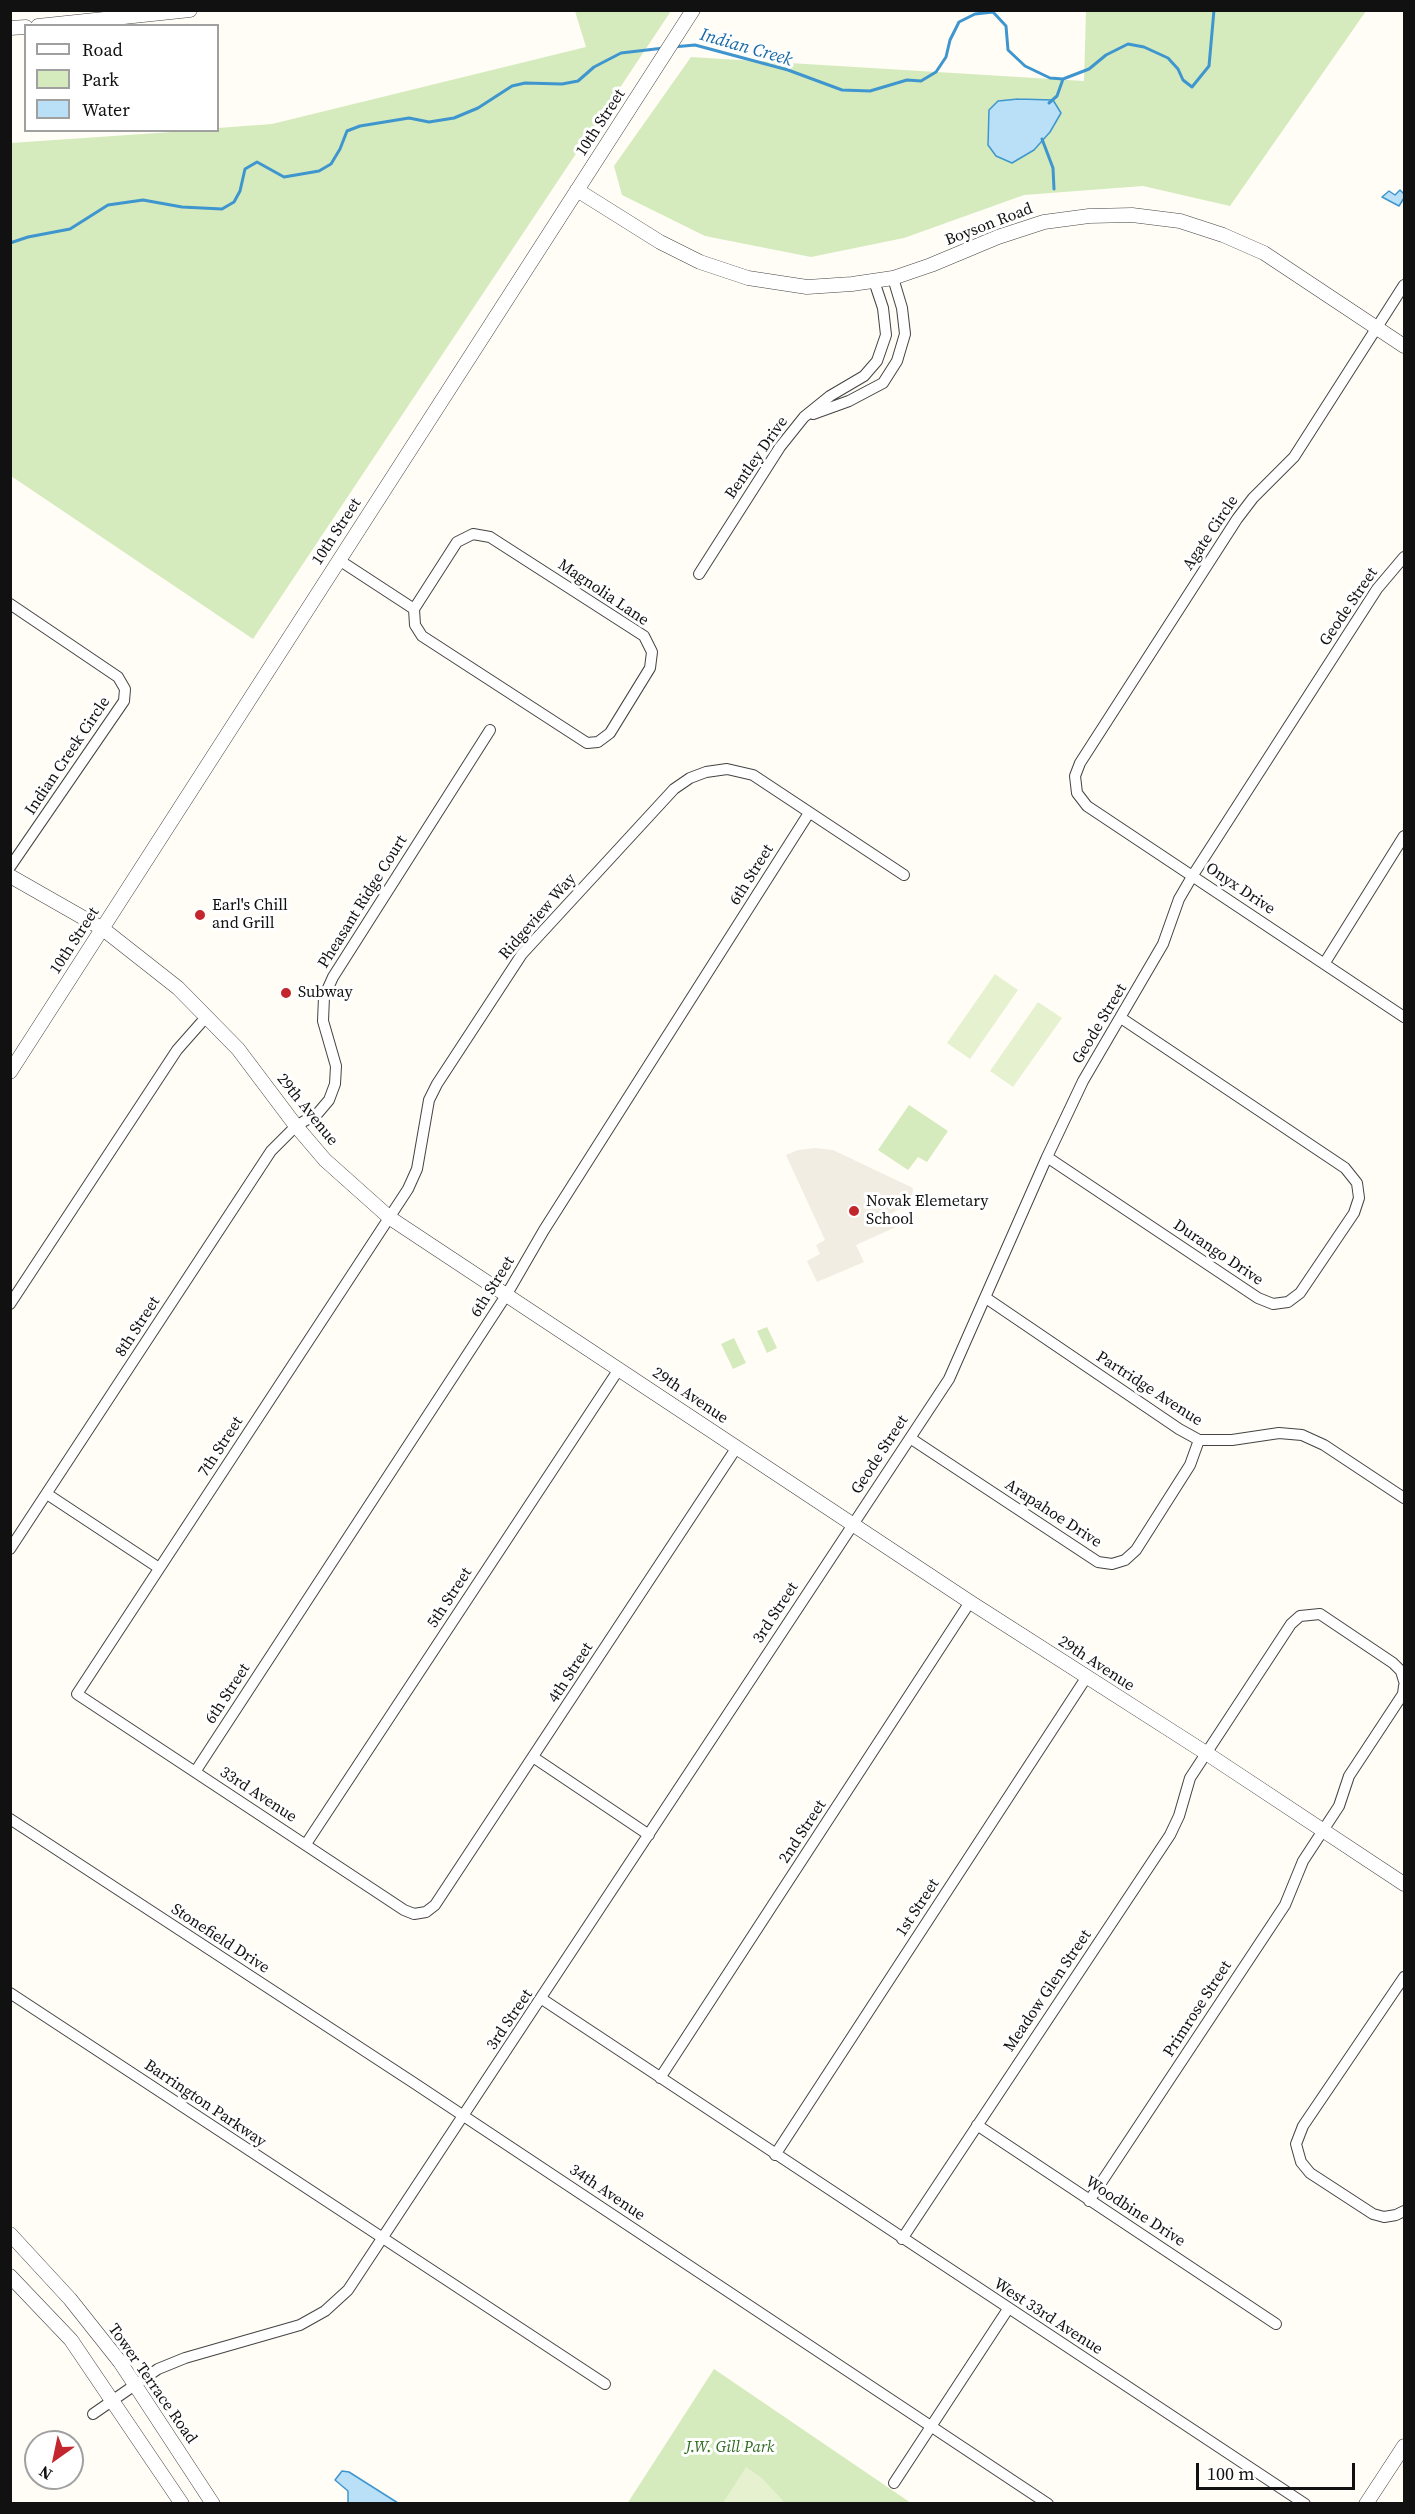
<!DOCTYPE html>
<style>
body{margin:0}
#map{position:relative;width:1415px;height:2514px;overflow:hidden;background:#fffdf5;font-family:"Source Serif 4",serif}
canvas{display:block}
.frame{position:absolute;inset:0;border:12px solid #111;pointer-events:none}
.legend{position:absolute;left:24px;top:24px;width:195px;height:108px;box-sizing:border-box;background:#fff;border:2px solid #a0a0a0;margin:0;padding:8px 10px;list-style:none;font-size:18px;color:#111}
.legend li{display:flex;align-items:center;gap:12px;height:30px}
.legend b{width:30px;border:2px solid #a0a0a0}
.north{position:absolute;left:24px;top:2430px;width:60px;height:60px;box-sizing:border-box;background:#fff;border:2px solid #a0a0a0;border-radius:50%;rotate:213deg;font-size:16px;font-weight:700;line-height:24px;text-align:center;color:#111}
.north::after{content:'';display:block;margin:auto;width:21px;height:27px;background:#c4262e;clip-path:polygon(50% 0,100% 100%,50% 72%,0 100%)}
.scale{position:absolute;left:1196px;top:2463px;width:159px;height:27px;box-sizing:border-box;border:3px solid #111;border-top:0;padding-left:8px;font-size:18px;line-height:21px;white-space:nowrap;color:#111;-webkit-text-stroke:4px #fff;paint-order:stroke}
</style>
<div id="map">
<canvas width="1415" height="2514"></canvas>
<div class="frame"></div>
<ul class="legend">
<li><b style="height:8px;background:#fff"></b>Road</li>
<li><b style="height:16px;background:#d5ebbd"></b>Park</li>
<li><b style="height:16px;background:#b9e0f7"></b>Water</li>
</ul>
<div class="north">N</div>
<div class="scale">100 m</div>
</div>
<script>
const ctx = document.querySelector('canvas').getContext('2d');
ctx.lineJoin = 'round';
function fillPath(path, color) { ctx.fillStyle = color; ctx.fill(path, 'evenodd'); }
const toPath = rows => new Path2D(rows.map(r => 'M' + r).join(''));
function strokePath(path, color, width, dash) { ctx.strokeStyle = color; ctx.lineWidth = width; ctx.lineCap = dash ? 'butt' : 'round'; ctx.setLineDash(dash || []); ctx.stroke(path); }
function write(font, color, halo, rows, align = 'center') {
  ctx.font = font + ' "Source Serif 4",serif'; ctx.lineWidth = 6; ctx.setLineDash([]); ctx.textBaseline = 'middle'; ctx.strokeStyle = halo; ctx.fillStyle = color; for (const [text, x, y, turn = 0] of rows) {
    ctx.save(); ctx.translate(x, y); ctx.rotate((+turn || 0) * Math.PI / 180); ctx.textAlign = isNaN(turn) ? turn : align; if (halo) ctx.strokeText(text, 0, 0); ctx.fillText(text, 0, 0); ctx.restore();
  }
}
fillPath(toPath([
 [575,11,671,11,253,639,11,476,11,143,186,131,218,130,218,128,272,124,586,47],
 [1086,11,1366,11,1230,206,1143,186,1024,195,904,238,811,257,705,236,622,195,614,166,691,57,1084,81],
 [909,1105,948,1131,927,1162,918,1157,908,1170,878,1150],
 [767,1327,777,1348,767,1353,757,1331],
 [734,1338,746,1363,733,1369,721,1344],
 [714,2369,911,2503,627,2504]
]), '#d5ebbd');
fillPath(toPath([
 [995,974,1018,990,970,1059,947,1043],
 [1038,1002,1062,1018,1013,1087,990,1071],
 [746,2467,763,2479,785,2503,723,2503]
]), '#e6f2cf');
fillPath(toPath([
 [815,1148,833,1150,913,1188,912,1201,889,1215,896,1227,856,1245,864,1262,817,1282,807,1261,820,1254,816,1245,825,1240,786,1155,798,1150]
]), '#f1ede2');
const water = toPath([
 [1018,99,1053,100,1061,113,1050,132,1034,150,1012,163,996,156,988,145,989,110,998,101,1018,99],
 [1400,190,1404,194,1404,198,1399,206,1382,197,1389,191,1395,195,1400,190],
 [342,2471,349,2472,398,2503,348,2503,348,2491,335,2480,342,2471]
]);
fillPath(water, '#b9e0f7');
strokePath(water, '#3f96cf', 1.5);
strokePath(toPath([
 [673,47,695,45,788,70,842,90,870,91,907,80,921,81,936,72,946,57,950,40,959,22,975,14,993,12,1006,26,1008,50,1025,66,1050,78,1063,79,1089,69,1106,55,1128,44,1144,47,1168,58,1178,69,1183,80,1192,87,1209,66,1214,10],
 [1049,103,1057,96,1063,79],
 [1042,139,1053,168,1054,189],
 [10,243,28,237,70,229,108,205,143,200,182,207,222,209,234,202,240,191,245,169,257,162,284,177,319,171,331,164,340,149,347,131,360,126,409,118,429,122,454,118,478,108,512,86,525,83,562,84,578,81,594,67,621,53,664,48]
]), '#3f96cf', 3);
const minor = toPath([
 [1404,285,1294,457,1253,498,1237,519,1080,763,1075,776,1077,793,1087,806,1404,1017],
 [813,414,849,401,883,383,897,361,905,334,902,308,893,278],
 [339,560,414,609,415,625,422,636,587,743,598,742,610,733,650,668,652,652,644,636,490,537,473,534,457,542,414,609],
 [699,574,780,447,804,417,830,396,864,376,877,361,886,335,883,308,874,281],
 [10,604,118,677,125,689,124,701,10,867],
 [1324,964,1404,836],
 [1047,1157,1258,1298,1273,1304,1288,1302,1300,1293,1354,1213,1359,1198,1357,1183,1345,1168,1121,1018],
 [986,1298,1179,1429,1199,1440,1232,1440,1279,1433,1302,1435,1324,1445,1404,1498],
 [10,1304,177,1050,207,1016],
 [910,1438,1098,1562,1112,1564,1125,1560,1136,1550,1190,1465,1199,1440],
 [737,1447,435,1905,426,1912,414,1914,404,1910,77,1694,408,1189,417,1169,429,1100,437,1084,522,954,674,789,690,778,706,772,727,769,753,775,904,875],
 [47,1494,159,1568],
 [10,1549,271,1151,296,1126,318,1113,329,1100,335,1084,336,1066,323,1021,324,997,333,977,490,730],
 [533,1757,649,1835],
 [195,1772,507,1294,544,1230,809,813],
 [10,1819,414,2083,1048,2504],
 [306,1844,619,1369],
 [1404,1977,1303,2126,1296,2144,1301,2162,1310,2173,1373,2214,1384,2217,1396,2215,1404,2211],
 [10,1993,605,2384],
 [542,1999,1305,2504],
 [660,2078,970,1602],
 [977,2125,1276,2324],
 [775,2155,1086,1678],
 [1089,2201,1285,1905,1303,1861,1339,1806,1349,1776,1403,1694,1404,1686],
 [902,2239,1170,1835,1179,1816,1190,1778,1291,1624,1300,1616,1320,1614,1393,1663,1401,1671,1404,1681],
 [93,2414,158,2369,185,2358,300,2325,325,2311,348,2290,949,1379,1047,1157,1083,1081,1163,944,1179,899,1193,875,1377,589,1404,557],
 [894,2483,1008,2309]
]);
const tertiary = toPath([
 [38,26,190,10],
 [10,28,26,27],
 [577,190,660,242,700,262,748,278,807,287,852,284,893,278,931,265,998,237,1044,222,1089,216,1132,215,1180,221,1223,235,1264,253,1404,346],
 [10,876,103,929,178,988,238,1049,296,1126,325,1160,390,1218,970,1602,1206,1753,1404,1884],
 [10,1072,693,10],
 [10,2234,70,2299,120,2362,213,2504],
 [10,2276,71,2340,182,2504],
 [1366,2504,1404,2446]
]);
strokePath(minor, '#444', 12);
strokePath(tertiary, '#444', 15);
strokePath(minor, '#fff', 10);
strokePath(tertiary, '#fff', 14);
for (const [x, y, r, color] of [
 [200,915,6,"#c4262e"],
 [286,993,6,"#c4262e"],
 [854,1211,6,"#c4262e"]
]) { const dot = new Path2D(); dot.arc(x, y, r, 0, 2 * Math.PI); ctx.fillStyle = color; ctx.fill(dot); strokePath(dot, '#fff', 2); }
write('16px', '#111', '#fff', [
 ["10th Street",601,123,-57],
 ["Boyson Road",989,225,-21],
 ["Bentley Drive",757,458,-55],
 ["10th Street",337,532,-57],
 ["Agate Circle",1211,533,-56],
 ["Magnolia Lane",603,593,34],
 ["Geode Street",1349,607,-56],
 ["Indian Creek Circle",68,756,-56],
 ["6th Street",752,875,-58],
 ["Onyx Drive",1240,889,34],
 ["Pheasant Ridge Court",363,902,-58],
 ["Ridgeview Way",538,917,-49],
 ["10th Street",75,941,-57],
 ["Geode Street",1100,1024,-59],
 ["29th Avenue",307,1110,51],
 ["Durango Drive",1218,1253,34],
 ["6th Street",493,1287,-58],
 ["8th Street",138,1327,-57],
 ["Partridge Avenue",1149,1389,33],
 ["29th Avenue",690,1396,34],
 ["7th Street",221,1447,-57],
 ["Geode Street",880,1455,-57],
 ["Arapahoe Drive",1053,1514,33],
 ["5th Street",450,1598,-57],
 ["3rd Street",776,1613,-57],
 ["29th Avenue",1096,1664,33],
 ["4th Street",571,1673,-57],
 ["6th Street",228,1694,-57],
 ["33rd Avenue",258,1795,33],
 ["2nd Street",803,1832,-57],
 ["1st Street",918,1908,-57],
 ["Stonefield Drive",220,1939,33],
 ["Meadow Glen Street",1048,1991,-56],
 ["Primrose Street",1198,2009,-57],
 ["3rd Street",510,2020,-56],
 ["Barrington Parkway",205,2104,34],
 ["34th Avenue",607,2193,34],
 ["Woodbine Drive",1135,2212,33],
 ["West 33rd Avenue",1048,2317,33],
 ["Tower Terrace Road",152,2384,55]
]);
write('16px', '#111', '#fff', [
 ["Earl's Chill",212,906],
 ["and Grill",212,924],
 ["Subway",298,993],
 ["Novak Elemetary",866,1202],
 ["School",866,1220]
], 'left');
write('italic 16px', '#2f6b1f', '#fff', [
 ["J.W. Gill Park",730,2448]
]);
write('italic 18px', '#1768a6', '#fff', [
 ["Indian Creek",746,48,16]
]);
</script>
